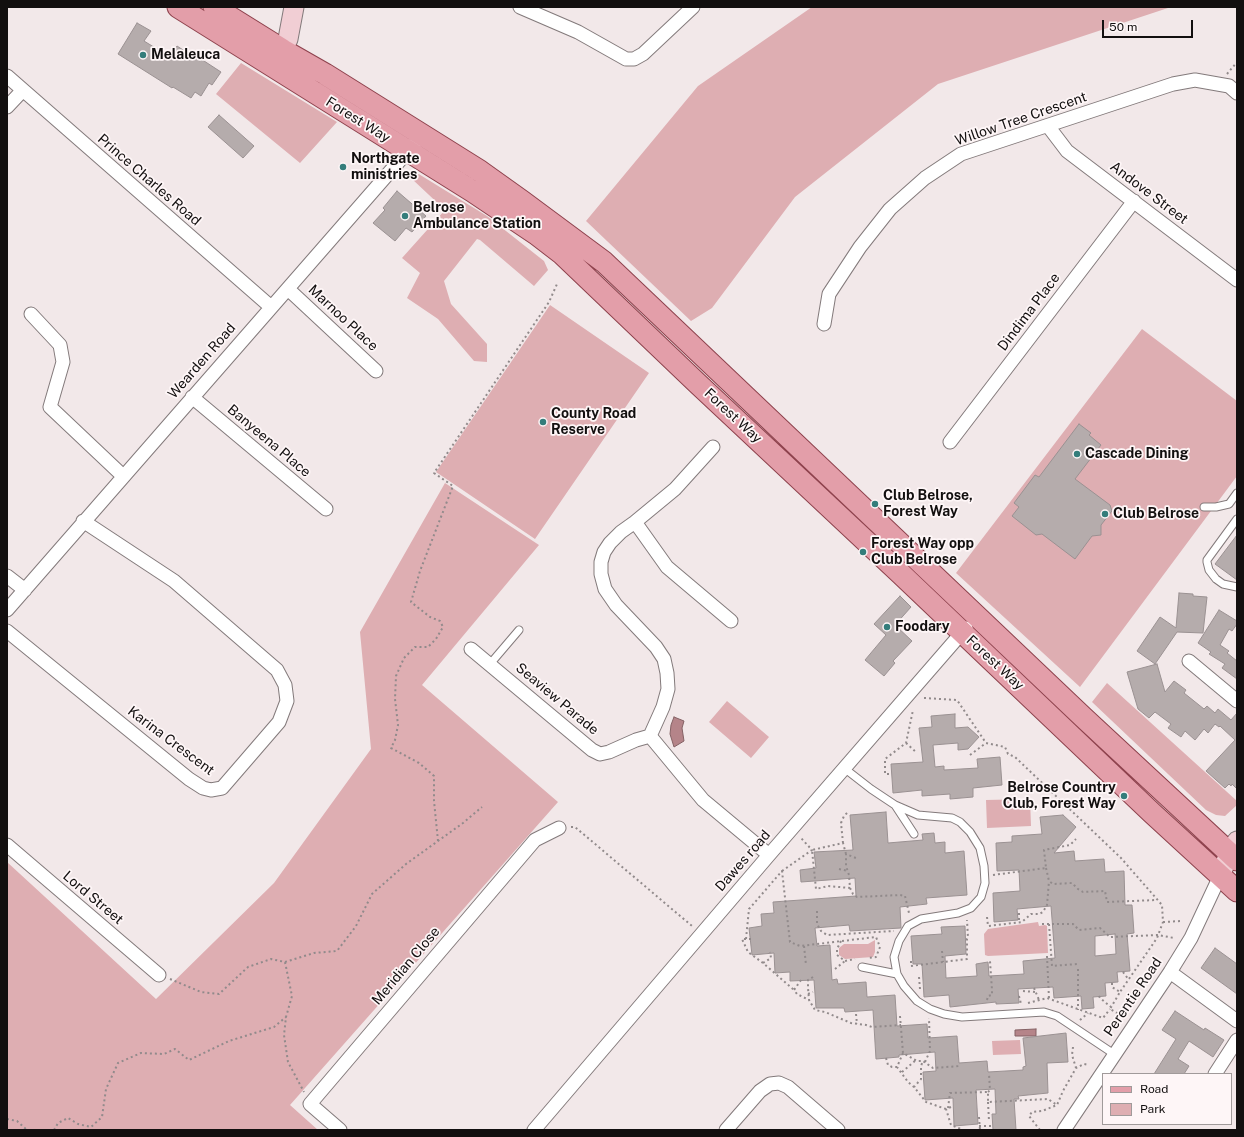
<!DOCTYPE html>
<style>
body{margin:0}
#map{position:relative;width:1244px;height:1137px;overflow:hidden;background:#f2e8e9;font-family:"Public Sans",sans-serif}
canvas{display:block}
.frame{position:absolute;inset:0;border:8px solid #120f0f;pointer-events:none}
.legend{position:absolute;left:1102px;top:1073px;width:130px;height:52px;box-sizing:border-box;background:#fef6f7;border:1px solid #a09a9a;margin:0;padding:5px 7px;list-style:none;font-size:12px;color:#120f0f}
.legend li{display:flex;align-items:center;gap:8px;height:20px}
.legend b{width:20px;border:1px solid #a09a9a}
.scale{position:absolute;left:1102px;top:20px;width:91px;height:18px;box-sizing:border-box;border:2px solid #120f0f;border-top:0;padding-left:5px;font-size:12px;line-height:14px;white-space:nowrap;color:#120f0f;-webkit-text-stroke:3px #fef6f7;paint-order:stroke}
</style>
<div id="map">
<canvas width="1244" height="1137"></canvas>
<div class="frame"></div>
<ul class="legend">
<li><b style="height:5px;background:#e39ea9"></b>Road</li>
<li><b style="height:11px;background:#deaeb2"></b>Park</li>
</ul>
<div class="scale">50 m</div>
</div>
<script>
const ctx = document.querySelector('canvas').getContext('2d');
ctx.lineJoin = 'round';
function fillPath(path, color) { ctx.fillStyle = color; ctx.fill(path, 'evenodd'); }
const toPath = rows => new Path2D(rows.map(r => 'M' + r).join(''));
function strokePath(path, color, width, dash) { ctx.strokeStyle = color; ctx.lineWidth = width; ctx.lineCap = dash ? 'butt' : 'round'; ctx.setLineDash(dash || []); ctx.stroke(path); }
function write(font, color, halo, rows, align = 'center') {
  ctx.font = font + ' "Public Sans",sans-serif'; ctx.lineWidth = 3.5; ctx.setLineDash([]); ctx.textBaseline = 'middle'; ctx.strokeStyle = halo; ctx.fillStyle = color; for (const [text, x, y, turn = 0] of rows) {
    ctx.save(); ctx.translate(x, y); ctx.rotate((+turn || 0) * Math.PI / 180); ctx.textAlign = isNaN(turn) ? turn : align; if (halo) ctx.strokeText(text, 0, 0); ctx.fillText(text, 0, 0); ctx.restore();
  }
}
fillPath(toPath([
 [812,7,1171,7,938,84,795,197,712,308,691,321,586,221,698,86],
 [241,63,337,122,300,163,216,94],
 [417,173,487,216,544,261,548,270,534,286,480,240,477,239,444,281,451,304,487,344,487,362,474,361,438,319,407,298,420,273,402,258,445,210,412,179],
 [550,305,649,373,535,539,436,472],
 [1142,329,1237,401,1237,476,1080,687,956,573],
 [445,483,539,545,422,685,558,802,290,1105,318,1130,7,1130,7,862,156,999,274,883,371,749,360,632],
 [1107,683,1237,801,1237,805,1225,816,1216,815,1206,810,1092,702],
 [727,701,769,737,751,758,709,722],
 [1030,799,1031,826,987,828,986,800],
 [1038,922,1039,926,1045,925,1047,926,1048,953,988,956,985,955,984,934,988,929],
 [875,940,875,952,873,957,845,959,839,955,839,948,844,944,868,944],
 [1020,1040,1021,1054,993,1055,992,1041]
]), '#deaeb2');
const water = toPath([
 [674,717,684,721,682,728,684,741,674,747,670,734,671,725,674,717],
 [1036,1029,1036,1036,1015,1036,1015,1030,1036,1029]
]);
fillPath(water, '#b58489');
strokePath(water, '#846164', 1);
const building = toPath([
 [137,23,151,31,144,41,170,57,177,46,200,61,201,59,221,72,212,85,209,83,201,96,195,92,191,98,173,87,172,88,118,54,137,23],
 [219,115,254,146,243,158,208,127,219,115],
 [397,191,426,216,412,232,406,228,395,241,373,223,385,210,383,208,397,191],
 [1079,424,1091,433,1089,435,1101,445,1075,479,1110,505,1112,511,1101,525,1101,535,1092,536,1075,559,1042,534,1036,535,1012,516,1019,507,1014,503,1035,475,1039,477,1079,424],
 [1237,535,1237,580,1215,564,1237,535],
 [1179,593,1193,594,1193,596,1207,597,1203,633,1177,632,1155,664,1137,651,1160,617,1176,628,1179,593],
 [900,596,911,607,895,625,912,641,893,661,895,663,884,676,865,660,886,635,874,624,900,596],
 [1219,610,1237,621,1237,624,1232,631,1229,629,1220,645,1229,651,1227,653,1237,661,1237,679,1222,668,1225,664,1209,654,1211,652,1198,643,1219,610],
 [1157,664,1165,692,1174,681,1186,690,1184,693,1204,709,1207,706,1215,713,1218,709,1231,720,1237,713,1237,789,1232,784,1231,786,1229,784,1225,788,1206,771,1235,740,1220,726,1219,727,1215,724,1208,733,1204,729,1195,740,1185,731,1181,737,1168,728,1171,724,1155,712,1149,718,1138,709,1127,672,1157,664],
 [955,714,955,728,968,727,979,737,968,749,958,750,958,743,933,745,935,767,944,766,944,770,978,768,977,759,1000,757,1002,785,973,788,973,797,950,799,950,794,922,796,922,790,893,793,891,764,923,762,919,728,932,727,931,716,955,714],
 [886,812,888,843,923,840,922,834,934,833,935,843,945,842,945,853,964,851,967,895,926,898,927,904,900,907,901,928,850,931,849,925,815,928,817,946,830,945,832,980,837,979,838,984,866,982,867,997,895,995,897,1026,927,1024,928,1038,957,1036,959,1063,987,1061,988,1072,1023,1070,1023,1067,1026,1066,1023,1038,1066,1033,1068,1062,1047,1063,1048,1093,1018,1096,1019,1099,1014,1099,1016,1130,993,1130,992,1114,996,1114,995,1089,976,1090,978,1124,954,1126,953,1098,925,1100,923,1072,936,1071,935,1052,899,1055,899,1057,876,1059,873,1010,845,1012,844,1008,816,1008,814,980,790,981,790,972,775,973,774,953,752,955,749,928,762,926,761,914,774,913,773,902,856,896,855,878,801,882,800,870,816,868,814,852,853,850,850,815,886,812],
 [1063,815,1076,827,1054,853,1074,851,1075,861,1104,859,1105,872,1124,871,1125,905,1132,905,1134,933,1127,934,1130,971,1117,972,1118,982,1105,983,1106,996,1093,997,1094,1008,1082,1009,1081,996,1054,998,1053,987,1018,989,1019,1003,996,1004,996,1002,950,1007,949,995,924,997,922,964,913,964,911,936,942,934,941,927,965,926,966,954,945,956,946,978,977,976,976,964,988,962,989,976,1024,974,1023,961,1055,958,1051,906,1017,909,1018,920,994,922,993,893,1020,891,1019,870,997,871,996,843,1012,842,1012,836,1042,834,1040,817,1063,815],
 [1115,934,1116,954,1095,956,1095,936,1115,934],
 [1215,948,1237,964,1237,994,1201,968,1215,948],
 [1175,1011,1204,1030,1205,1028,1224,1040,1213,1057,1189,1041,1178,1059,1189,1066,1184,1074,1154,1074,1176,1039,1162,1030,1175,1011]
]);
fillPath(building, '#b5acac');
strokePath(building, '#9a9192', 1);
const lane = toPath([
 [1204,507,1216,507,1229,504,1237,493],
 [1237,519,1207,560,1207,562,1209,570,1216,579,1223,584,1237,587],
 [490,664,519,630],
 [844,768,871,789,895,805,918,815,952,818,960,822,970,832,980,848,984,866,985,883,981,897,971,908,958,913,921,919,908,926,899,941,894,957,897,974,904,986,917,1001,930,1009,944,1014,962,1017,1044,1012,1057,1016,1114,1054],
 [895,805,914,834],
 [862,967,897,974]
]);
const street = toPath([
 [520,7,578,32,626,59,634,59,643,54,693,7],
 [7,76,271,307],
 [7,107,23,90],
 [1048,126,1067,151,1237,280],
 [288,289,376,371],
 [31,314,60,345,63,362,50,407,123,476],
 [824,324,829,294,860,247,890,209,925,178,961,154,1173,84,1195,80,1229,86,1237,93],
 [192,397,326,509],
 [950,442,1134,201],
 [635,522,667,567,731,621],
 [7,576,25,590],
 [7,610,422,135],
 [7,631,189,779,203,788,211,790,222,788,279,722,287,701,285,685,277,670,174,581,83,521],
 [471,649,592,750,600,754,609,752,636,740,650,736,663,707,668,689,667,673,664,659,656,647,616,605,605,589,601,574,601,562,604,552,610,543,621,532,635,522,675,489,713,447],
 [1189,661,1237,701],
 [650,736,703,800,769,855],
 [7,845,159,975],
 [1170,972,1237,1021],
 [1215,1074,1237,1040],
 [340,1130,310,1104,535,840,559,828],
 [534,1130,769,855,966,628],
 [726,1130,760,1091,770,1084,779,1083,788,1087,838,1130],
 [1064,1130,1170,972,1191,938,1220,876]
]);
const secondary = toPath([
 [276,63,288,39,294,7],
 [1220,876,1229,854,1237,841]
]);
const primary = toPath([
 [178,7,472,191,536,234,562,254,697,383,901,574,1152,813,1237,891],
 [214,7,283,50,325,74,480,171,522,201,604,262,1083,717,1237,860]
]);
strokePath(lane, '#837a7b', 9);
strokePath(street, '#837a7b', 15);
strokePath(secondary, '#837a7b', 21);
strokePath(primary, '#8e424d', 23);
strokePath(toPath([
 [1227,74,1237,62],
 [924,698,957,700,986,743,1005,747,1008,754,1015,757,1121,858,1162,905,1163,922,1157,938,1120,992],
 [906,743,917,753],
 [970,755,986,743],
 [889,774,885,774,885,759,906,743,913,710],
 [571,827,575,827,692,926],
 [438,841,434,801,434,776,419,763,391,748,395,740,398,725,395,699,396,676,404,658,415,647,428,647,436,639,443,627,440,621,430,617,411,602,420,571,453,486,434,473,549,302,557,284],
 [843,843,841,823,844,816,848,812],
 [846,854,843,843,812,850,816,889,828,886,850,888,849,875,846,866,846,854,856,858],
 [1046,868,1049,881,1053,884,1072,883,1078,889,1083,892,1105,891,1107,902,1157,900],
 [839,869,848,871],
 [782,871,812,850,801,838],
 [993,875,1046,868,1044,850,1070,845,1076,839],
 [850,888,853,894,857,897,900,895,905,896,909,913,911,914],
 [817,911,817,924,821,931,827,935,894,931],
 [1019,913,1019,922],
 [987,917,988,926,1022,922,1031,914,1039,914,1043,912,1047,905,1049,881],
 [1163,922,1182,921],
 [1042,924,1073,924,1079,930,1100,928,1110,937,1158,935,1174,938],
 [1049,924,1052,966,1077,964],
 [746,939,749,909,782,871,790,942,800,946,876,937,880,947,876,957,868,958],
 [751,939,742,939,748,952,763,963,794,990],
 [841,941,837,949,837,955,845,961,855,959],
 [804,946,806,965],
 [942,951,943,962],
 [1047,956,1049,999],
 [285,962,314,953,337,951,356,926,372,894,406,864,463,823,482,807],
 [763,963,771,958,770,952],
 [911,963,911,959],
 [911,966,967,959,967,939,968,938,967,920],
 [835,969,845,961],
 [1078,969,1078,1010],
 [1123,972,1129,980],
 [813,977,808,980,808,988,809,1000,815,1010,825,1012,851,1023,866,1025,872,1027,901,1025],
 [170,979,201,992,219,994,248,967,271,959,285,962,292,996,286,1017,284,1035,288,1062,304,1092],
 [801,980,794,990,797,994,809,1000],
 [1112,983,1112,987,1120,992,1110,1009,1122,1016],
 [1034,988,1039,1000],
 [920,989,919,977,922,977],
 [1023,991,1035,992],
 [808,994,813,992],
 [1019,996,1021,1004],
 [1099,996,1100,998,1111,1007],
 [987,1000,988,996,992,995,992,990,990,961],
 [1028,1003,1047,998,1103,1018,1110,1009],
 [856,1014,857,1024],
 [900,1016,903,1053,917,1061,923,1061],
 [1080,1020,1088,1013],
 [1073,1047,1072,1055,1076,1068],
 [903,1053,897,1067,908,1082,914,1087],
 [886,1058,888,1065,892,1067,897,1067],
 [925,1062,930,1051,929,1018],
 [902,1072,916,1060],
 [988,1092,990,1090,989,1074],
 [988,1102,989,1121],
 [951,1107,946,1109,951,1125,963,1130],
 [948,1108,950,1093,988,1092,988,1102,1048,1099,1057,1105],
 [946,1109,926,1102,914,1087,921,1079,921,1066,923,1061,933,1068,960,1066],
 [979,1117,980,1130],
 [7,1119,17,1121,27,1130],
 [979,1126,993,1126],
 [54,1130,58,1123,68,1118,78,1124,91,1127,102,1117,106,1089,118,1063,141,1053,164,1054,175,1049,189,1060,229,1041,274,1027,286,1017],
 [1040,1130,1029,1116,1032,1112,1042,1111,1057,1105,1063,1091,1076,1068,1084,1064,1089,1065]
]), '#918a8b', 2, [2, 3]);
strokePath(lane, '#fff', 7);
strokePath(street, '#fff', 13);
strokePath(secondary, '#f1ced4', 19);
strokePath(primary, '#e39ea9', 21);
for (const [x, y, r, color] of [
 [143,55,4,"#347d7b"],
 [343,167,4,"#347d7b"],
 [405,216,4,"#347d7b"],
 [543,422,4,"#347d7b"],
 [1077,454,4,"#347d7b"],
 [875,504,4,"#347d7b"],
 [1105,514,4,"#347d7b"],
 [863,552,4,"#347d7b"],
 [887,627,4,"#347d7b"],
 [1124,796,4,"#347d7b"]
]) { const dot = new Path2D(); dot.arc(x, y, r, 0, 2 * Math.PI); ctx.fillStyle = color; ctx.fill(dot); strokePath(dot, '#fef6f7', 1.5); }
write('bold 14px', '#120f0f', '#fef6f7', [
 ["Melaleuca",151,55],
 ["Northgate",351,159],
 ["ministries",351,175],
 ["Belrose",413,208],
 ["Ambulance Station",413,224],
 ["County Road",551,414],
 ["Reserve",551,430],
 ["Cascade Dining",1085,454],
 ["Club Belrose,",883,496],
 ["Forest Way",883,512],
 ["Club Belrose",1113,514],
 ["Forest Way opp",871,544],
 ["Club Belrose",871,560],
 ["Foodary",895,627],
 ["Belrose Country",1116,788,"right"],
 ["Club, Forest Way",1116,804,"right"]
], 'left');
write('14px', '#120f0f', '#fef6f7', [
 ["Willow Tree Crescent",1021,119,-19],
 ["Forest Way",358,120,32],
 ["Prince Charles Road",149,180,41],
 ["Andove Street",1149,193,37],
 ["Dindima Place",1029,312,-53],
 ["Marnoo Place",343,318,43],
 ["Wearden Road",202,361,-49],
 ["Forest Way",733,416,43],
 ["Banyeena Place",269,441,40],
 ["Forest Way",995,663,43],
 ["Seaview Parade",557,699,40],
 ["Karina Crescent",171,741,37],
 ["Dawes road",743,861,-49],
 ["Lord Street",93,898,40],
 ["Meridian Close",406,966,-50],
 ["Perentie Road",1133,997,-56]
]);
</script>
